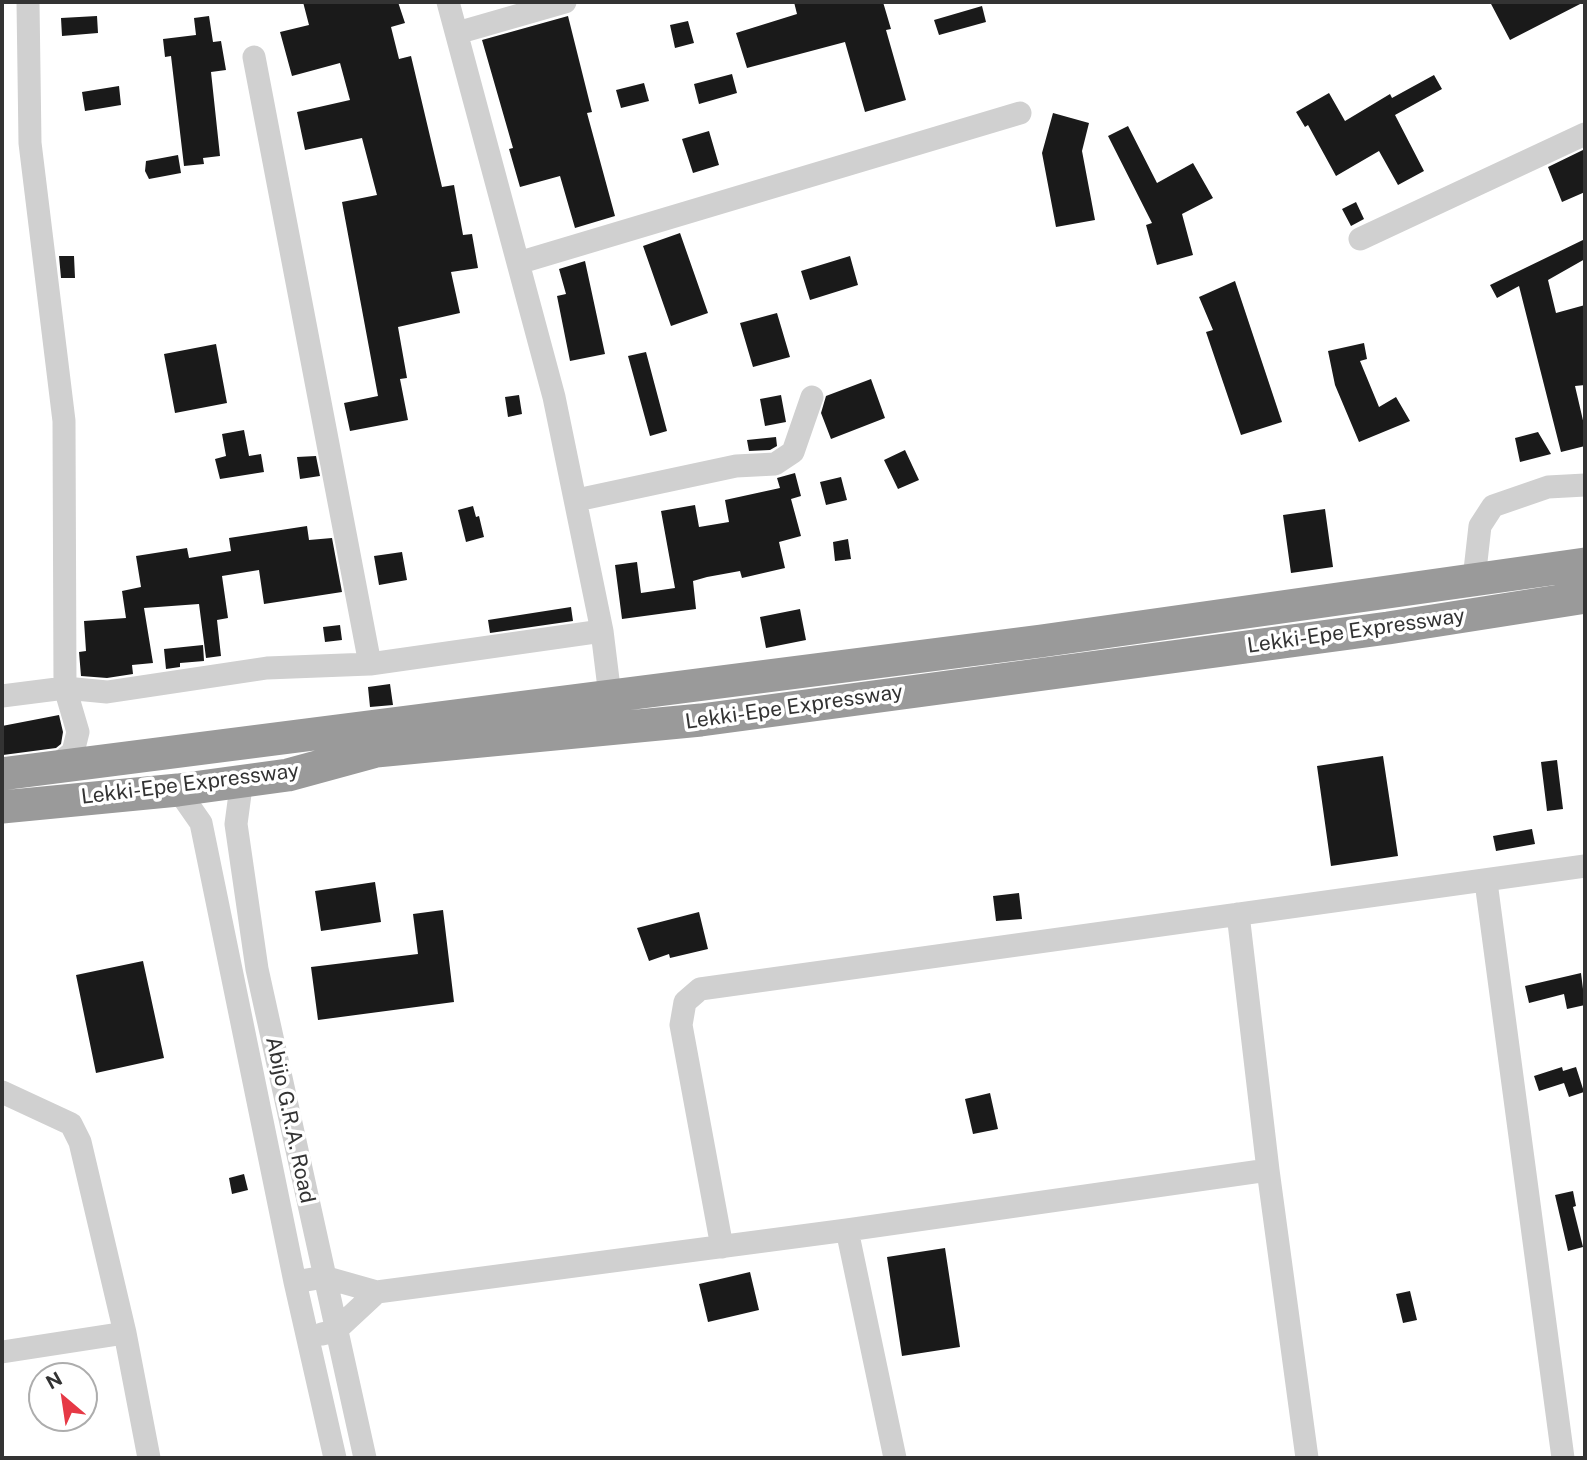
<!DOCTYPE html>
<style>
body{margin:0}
#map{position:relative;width:1587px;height:1460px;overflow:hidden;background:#fff;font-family:"Public Sans",sans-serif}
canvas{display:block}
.frame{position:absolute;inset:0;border:4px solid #333;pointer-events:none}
.north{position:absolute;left:28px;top:1362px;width:70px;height:70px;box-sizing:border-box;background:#fff;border:2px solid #adadad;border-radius:50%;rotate:331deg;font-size:19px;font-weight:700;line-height:28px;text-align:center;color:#333}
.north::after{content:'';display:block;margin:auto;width:24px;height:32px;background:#e63946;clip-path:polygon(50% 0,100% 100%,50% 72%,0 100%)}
</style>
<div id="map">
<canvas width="1587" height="1460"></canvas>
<div class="frame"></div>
<div class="north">N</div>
</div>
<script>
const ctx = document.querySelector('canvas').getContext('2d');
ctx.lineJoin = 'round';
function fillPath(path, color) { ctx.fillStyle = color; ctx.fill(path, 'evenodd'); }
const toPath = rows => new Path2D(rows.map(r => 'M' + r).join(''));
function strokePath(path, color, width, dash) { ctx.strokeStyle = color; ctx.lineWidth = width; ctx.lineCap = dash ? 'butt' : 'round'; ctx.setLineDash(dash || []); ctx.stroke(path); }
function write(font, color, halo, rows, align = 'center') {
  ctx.font = font + ' "Public Sans",sans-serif'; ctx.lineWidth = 7; ctx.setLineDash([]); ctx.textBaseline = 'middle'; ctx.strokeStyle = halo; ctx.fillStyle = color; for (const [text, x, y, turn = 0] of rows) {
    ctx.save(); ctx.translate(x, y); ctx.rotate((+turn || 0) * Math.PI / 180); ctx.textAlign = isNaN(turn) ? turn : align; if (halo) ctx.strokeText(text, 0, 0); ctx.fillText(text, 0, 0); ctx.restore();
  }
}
fillPath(toPath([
 [303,2,398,2,405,23,391,27,399,59,411,56,442,187,454,185,463,235,472,234,478,268,451,272,460,313,398,327,407,378,400,379,408,420,350,431,344,403,378,396,342,202,377,195,362,138,305,150,297,112,350,100,340,63,292,76,280,32,309,25],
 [794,2,883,2,891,29,886,30,906,100,865,112,845,42,747,68,736,33,797,14],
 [1490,2,1584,2,1510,40],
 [982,6,986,22,939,35,934,20],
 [97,16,98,33,62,36,61,18],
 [209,16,213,42,221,41,226,70,211,72,220,156,203,158,204,164,184,166,171,56,165,57,163,39,196,35,194,18],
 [568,16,592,112,587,113,615,216,575,228,560,176,520,187,509,149,513,148,482,40],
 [688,21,694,43,675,48,670,25],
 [732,74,737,93,699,104,694,84],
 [1434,75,1442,89,1395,115,1424,171,1398,185,1379,151,1336,176,1308,125,1305,127,1296,112,1329,93,1345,121,1390,94,1392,98],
 [644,83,649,101,621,108,616,90],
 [119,86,121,105,85,111,82,92],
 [1053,113,1089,123,1082,151,1095,220,1056,227,1042,153],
 [1128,126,1157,183,1193,163,1213,198,1182,214,1193,255,1157,265,1146,225,1152,223,1108,136],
 [709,131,719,165,693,173,682,139],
 [1585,149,1585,192,1562,202,1548,167],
 [178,155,181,173,149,179,145,171,146,161],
 [1356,202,1364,219,1351,226,1342,209],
 [680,233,708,313,671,326,643,246],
 [1585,239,1585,259,1548,280,1556,313,1585,305,1585,385,1575,386,1585,429,1585,446,1561,452,1519,286,1497,298,1490,285],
 [59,256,74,256,75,278,61,278],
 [850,256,858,285,810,300,801,271],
 [585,261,605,354,570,361,557,296,566,294,559,269],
 [1235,281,1282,422,1241,435,1206,332,1213,330,1199,297],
 [777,313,790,357,753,367,740,323],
 [1364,343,1367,359,1360,361,1379,407,1396,397,1410,421,1359,442,1335,385,1328,351],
 [216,344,227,403,175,413,164,354],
 [646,352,667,431,650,436,628,356],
 [871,379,885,418,831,439,821,413,826,396],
 [519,395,522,414,508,417,505,397],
 [781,395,786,422,765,426,760,399],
 [244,430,249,456,261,454,264,472,220,479,215,459,226,456,222,434],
 [1538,432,1551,454,1520,462,1515,438],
 [776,437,777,446,770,450,749,451,747,440],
 [905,450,919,480,898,489,884,460],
 [316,456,320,476,300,479,297,457],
 [795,473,801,496,791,499,801,536,779,542,785,568,742,578,740,571,707,577,693,581,696,609,622,619,615,565,637,562,641,593,675,588,661,511,695,505,699,527,729,522,725,500,780,488,777,478],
 [841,477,847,500,826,505,820,482],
 [473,506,476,517,479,516,484,537,466,542,458,510],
 [1325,509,1333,567,1291,573,1283,515],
 [307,526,309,540,332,538,342,592,264,604,259,570,222,576,228,618,217,620,221,656,206,658,199,604,144,608,153,663,132,665,133,674,107,678,81,676,79,652,86,651,84,621,126,618,122,591,141,587,136,556,187,548,189,558,231,551,229,538],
 [848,539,851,559,835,561,833,542],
 [402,552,407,580,379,585,374,556],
 [571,607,573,621,490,633,488,620],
 [800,609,806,640,766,648,760,617],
 [340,625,342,640,325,642,323,627],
 [203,645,204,661,180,663,180,667,166,669,164,649],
 [390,684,393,705,370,707,368,687],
 [59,715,63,732,61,744,56,748,3,755,2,726],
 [1383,756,1398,856,1331,866,1317,766],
 [1557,760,1563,809,1547,811,1541,762],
 [1532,829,1535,844,1496,851,1493,836],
 [375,882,381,922,321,931,315,891],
 [1019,893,1022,919,996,921,993,896],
 [443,910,454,1002,318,1020,311,967,418,954,413,914],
 [699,912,708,949,670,958,669,954,649,961,637,928],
 [143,961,164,1058,96,1073,76,975],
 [1581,973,1585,1005,1567,1009,1564,994,1529,1003,1525,986],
 [1562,1067,1563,1071,1576,1067,1584,1092,1569,1097,1564,1083,1539,1091,1534,1076],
 [990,1093,998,1129,973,1134,965,1099],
 [244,1174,248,1190,232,1194,229,1178],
 [1573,1191,1576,1206,1573,1207,1583,1247,1568,1251,1555,1195],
 [945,1248,960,1347,902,1356,887,1257],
 [750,1272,759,1310,708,1322,699,1284],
 [1410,1291,1417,1320,1403,1323,1396,1294]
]), '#1a1a1a');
strokePath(toPath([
 [28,2,30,143,64,421,65,688,78,732,73,752,53,768],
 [448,2,554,397,602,631,610,696],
 [457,33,565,2],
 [254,57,370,664],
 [1360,239,1585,134],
 [518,263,1020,113],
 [577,500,736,466,775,464,793,452,812,397],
 [1474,579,1480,526,1493,506,1548,487,1585,485],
 [2,696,65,688,107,692,267,668,370,664,602,631],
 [242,779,236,824,257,969,365,1458],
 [178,790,201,823,295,1282,335,1458],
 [1486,882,1563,1458],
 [1238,914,1268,1170,1307,1458],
 [2,1092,71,1124,80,1142,125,1333,149,1458],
 [847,1230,895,1458],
 [722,1247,681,1025,685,1002,700,989,1585,866],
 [295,1282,324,1277,377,1292,847,1230,1268,1170],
 [322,1334,335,1331,377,1292],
 [2,1352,125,1333]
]), '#d0d0d0', 23);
strokePath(toPath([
 [2,774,1041,641,1585,564],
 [2,807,178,790,288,775,376,751,701,720,1388,628,1585,597]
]), '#9a9a9a', 33);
write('21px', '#333', '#fff', [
 ["Lekki-Epe Expressway",1356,631,-8],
 ["Lekki-Epe Expressway",794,707,-8],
 ["Lekki-Epe Expressway",190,784,-7],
 ["Abijo G.R.A. Road",290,1120,78]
]);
</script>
